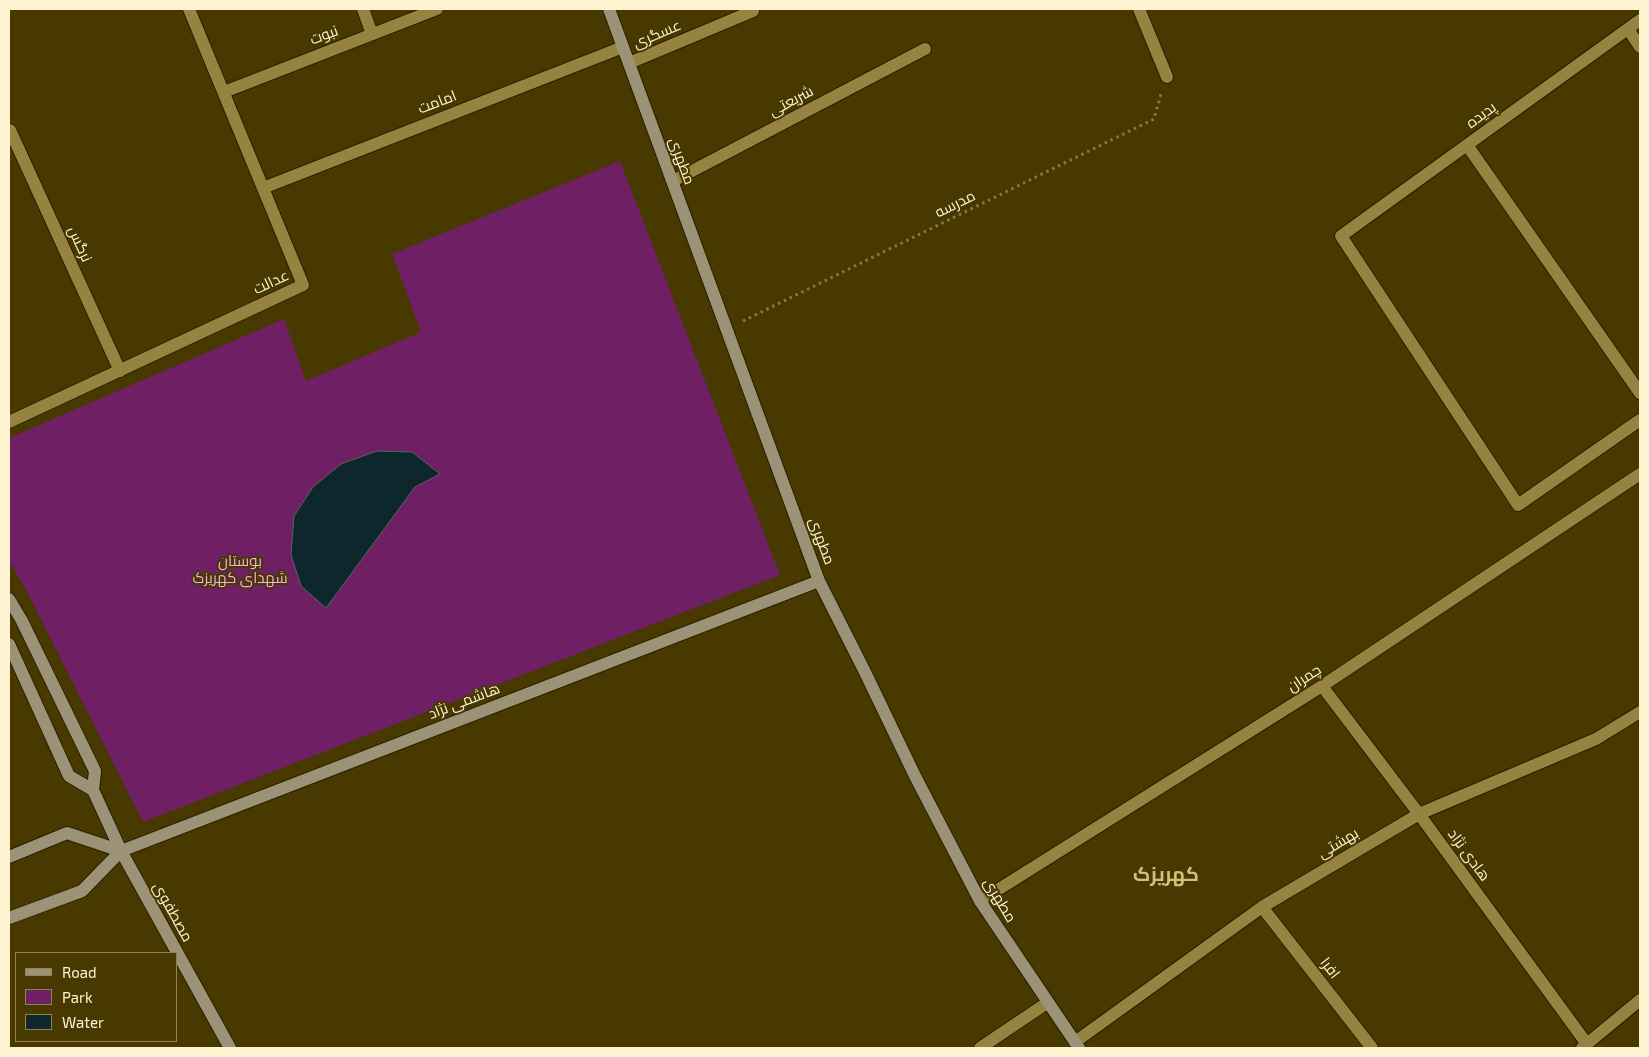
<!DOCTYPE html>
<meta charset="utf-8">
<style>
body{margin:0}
#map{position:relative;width:1649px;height:1057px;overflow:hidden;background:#473900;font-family:"Exo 2",sans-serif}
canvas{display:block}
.frame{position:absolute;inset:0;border:10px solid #fdf3d1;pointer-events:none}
.legend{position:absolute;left:15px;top:952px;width:162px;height:90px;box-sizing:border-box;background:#473900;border:1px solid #908354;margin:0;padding:6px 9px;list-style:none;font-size:15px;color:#fdf3d1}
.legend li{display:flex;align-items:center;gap:10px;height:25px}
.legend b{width:25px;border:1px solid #908354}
</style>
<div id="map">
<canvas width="1649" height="1057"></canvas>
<div class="frame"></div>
<ul class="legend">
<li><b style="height:6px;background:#9c9377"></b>Road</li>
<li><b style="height:14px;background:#6f2064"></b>Park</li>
<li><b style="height:14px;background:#0e272c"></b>Water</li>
</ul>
</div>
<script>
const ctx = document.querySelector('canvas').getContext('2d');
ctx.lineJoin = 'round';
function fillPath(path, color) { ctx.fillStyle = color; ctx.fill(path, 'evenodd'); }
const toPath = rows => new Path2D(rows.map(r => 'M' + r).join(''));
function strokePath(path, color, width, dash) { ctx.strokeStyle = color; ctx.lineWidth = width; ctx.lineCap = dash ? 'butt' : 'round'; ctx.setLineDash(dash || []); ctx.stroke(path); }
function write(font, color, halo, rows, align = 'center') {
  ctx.font = font + ' "Exo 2",Cairo,sans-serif'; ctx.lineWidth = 4; ctx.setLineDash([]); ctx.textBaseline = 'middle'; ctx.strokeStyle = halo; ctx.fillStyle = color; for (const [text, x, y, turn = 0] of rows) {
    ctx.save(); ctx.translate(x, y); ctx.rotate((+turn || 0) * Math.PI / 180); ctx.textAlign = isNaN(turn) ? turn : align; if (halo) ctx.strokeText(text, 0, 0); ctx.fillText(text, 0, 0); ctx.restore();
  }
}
fillPath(toPath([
 [620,161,780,575,143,822,27,592,9,561,9,438,284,319,306,381,421,332,392,254]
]), '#6f2064');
const water = toPath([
 [377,451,412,452,440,474,415,487,326,608,301,586,291,555,294,516,313,487,341,464,377,451]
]);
fillPath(water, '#0e272c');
strokePath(water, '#56645e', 1);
const street = toPath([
 [363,9,372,34],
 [1139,9,1167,77],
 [1640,20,1341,236,1518,505,1640,420],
 [1628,29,1640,47],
 [629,63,753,11],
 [224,92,437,9],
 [10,130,120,371],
 [1467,145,1640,393],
 [673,181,925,49],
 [263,188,623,47],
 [9,422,303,285,189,9],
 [1322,686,1419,814,1587,1044],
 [980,901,1322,686,1640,474],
 [1262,907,1372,1048],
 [1075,1042,1262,907,1419,814,1596,739,1640,712],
 [980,1048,1047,1003],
 [1582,1048,1640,1000]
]);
const secondary = toPath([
 [609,9,819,581,864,670,915,776,980,901,1079,1048],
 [9,599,22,621,95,771,93,790,121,851,230,1048],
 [9,644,69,776,93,790],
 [9,857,67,833,121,851],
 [9,918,82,891,121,851,819,581]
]);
strokePath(street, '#2a2000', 14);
strokePath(secondary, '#2a2000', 14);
strokePath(toPath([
 [743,321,1154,119,1161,94]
]), '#867948', 3, [2.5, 4]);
strokePath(street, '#96833f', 12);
strokePath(secondary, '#9c9377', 12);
write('15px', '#fdf3d1', '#473900', [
 ["عسگری",657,34,-23],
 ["نبوت",324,35,-21],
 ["شریعتی",791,101,-28],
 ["امامت",437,102,-21],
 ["پدیده",1481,115,-36],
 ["مطهری",682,161,70],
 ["مدرسه",955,204,-26],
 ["نرگس",80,244,66],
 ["عدالت",271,282,-25],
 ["مطهری",822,541,70],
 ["چمران",1304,678,-33],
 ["هاشمی نژاد",464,701,-21],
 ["بهشتی",1338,843,-31],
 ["هادی نژاد",1469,855,54],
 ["مطهری",1000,900,59],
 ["مصطفوی",173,912,61],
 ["افرا",1330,968,52]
]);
write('15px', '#f6ace6', '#473900', [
 ["بوستان",240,561],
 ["شهدای کهریزک",240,578]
]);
write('bold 20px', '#d2bf7a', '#473900', [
 ["کهریزک",1166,874]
]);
</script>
